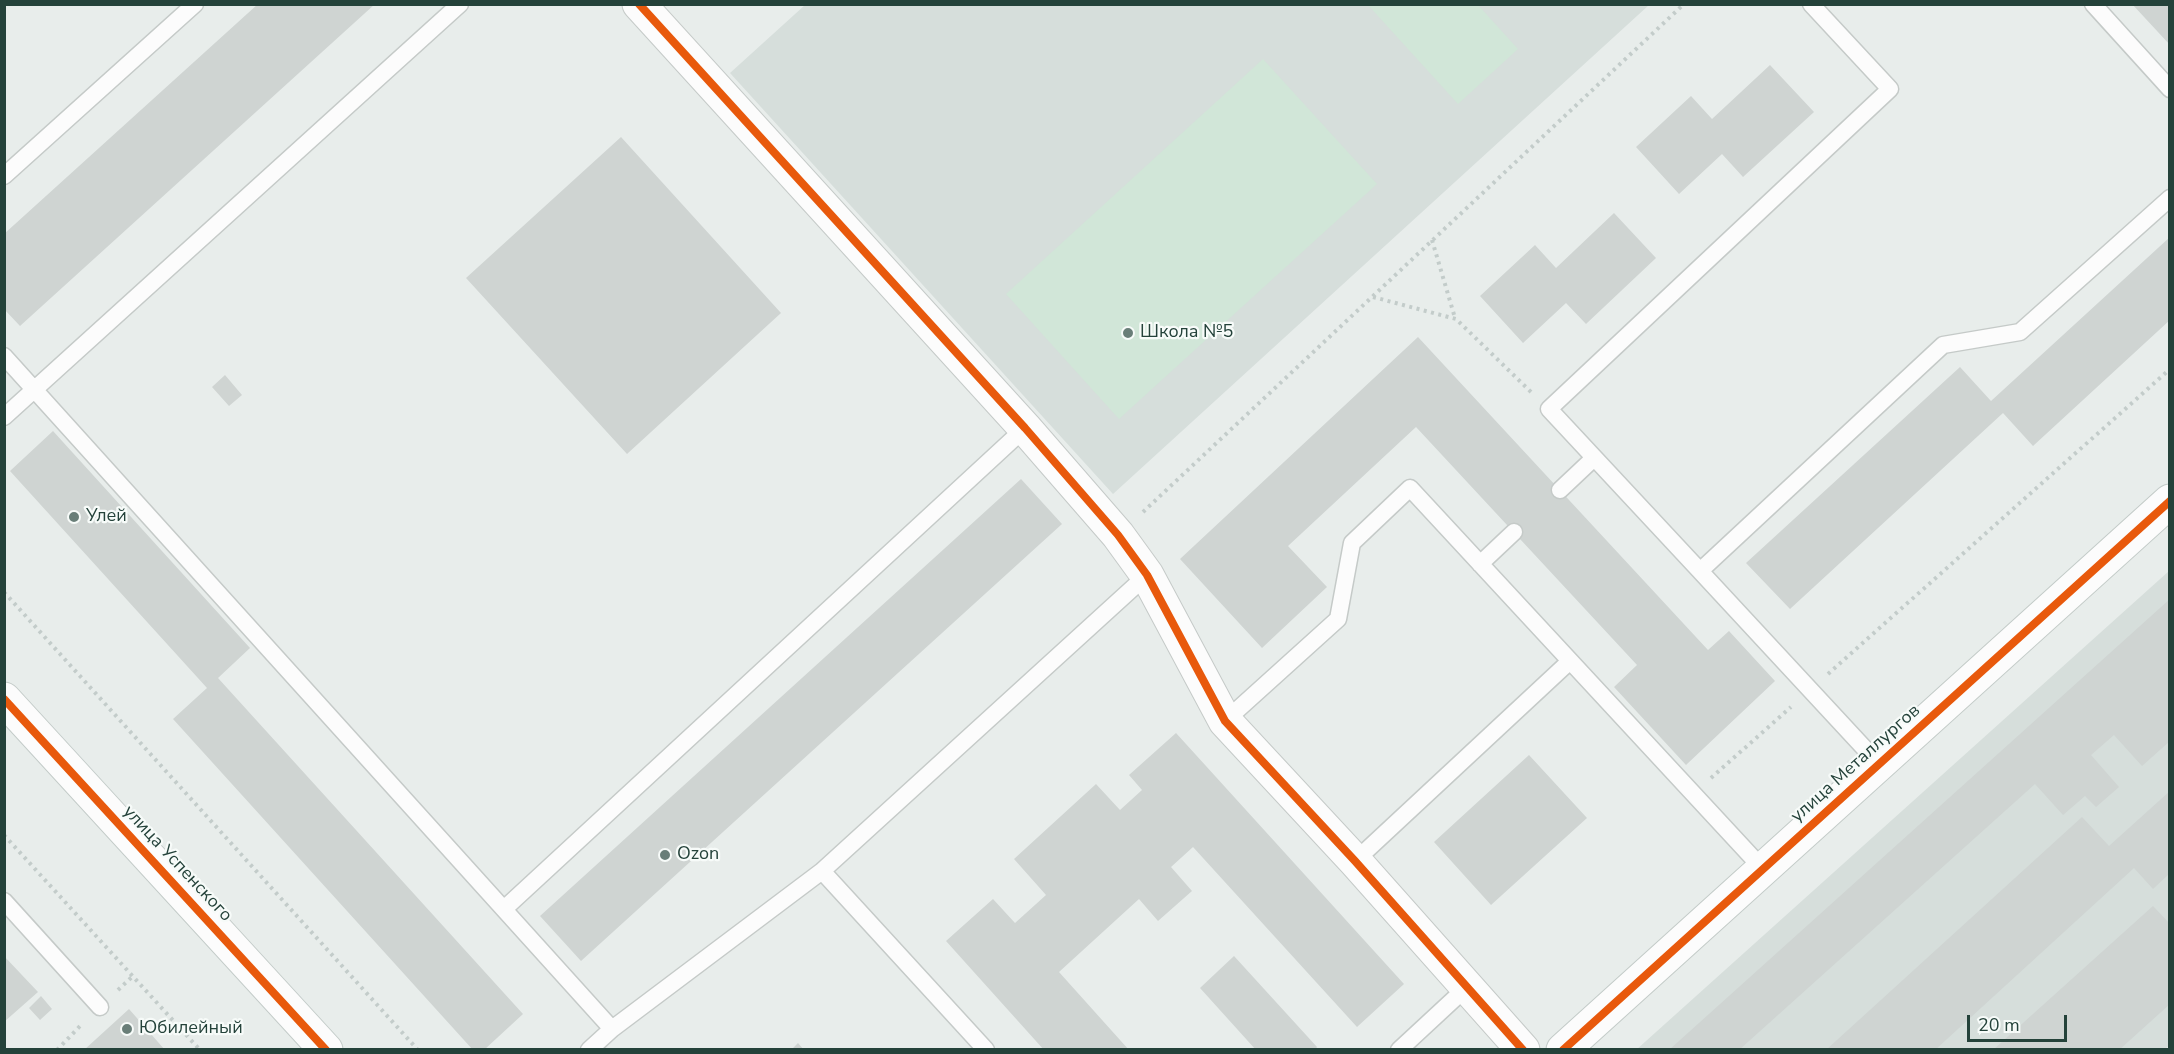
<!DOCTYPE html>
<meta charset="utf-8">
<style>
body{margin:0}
#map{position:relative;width:2174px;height:1054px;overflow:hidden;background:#e8edeb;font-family:"Nunito Sans",sans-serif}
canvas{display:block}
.frame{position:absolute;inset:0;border:6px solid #24423a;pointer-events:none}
.scale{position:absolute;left:1967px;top:1015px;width:100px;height:27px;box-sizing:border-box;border:3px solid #24423a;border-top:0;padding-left:8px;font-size:18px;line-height:21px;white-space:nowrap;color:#24423a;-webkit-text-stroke:4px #f7fbf9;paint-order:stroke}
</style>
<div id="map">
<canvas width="2174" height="1054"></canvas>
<div class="frame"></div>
<div class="scale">20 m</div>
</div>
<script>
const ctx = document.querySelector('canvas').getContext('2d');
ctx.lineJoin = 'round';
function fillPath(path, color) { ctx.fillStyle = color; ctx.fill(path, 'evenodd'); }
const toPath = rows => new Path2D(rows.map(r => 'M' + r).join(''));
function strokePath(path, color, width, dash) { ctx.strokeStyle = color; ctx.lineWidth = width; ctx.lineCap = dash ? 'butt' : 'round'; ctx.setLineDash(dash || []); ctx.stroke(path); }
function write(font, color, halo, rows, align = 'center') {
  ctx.font = font + ' "Nunito Sans",sans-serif'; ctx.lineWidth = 4.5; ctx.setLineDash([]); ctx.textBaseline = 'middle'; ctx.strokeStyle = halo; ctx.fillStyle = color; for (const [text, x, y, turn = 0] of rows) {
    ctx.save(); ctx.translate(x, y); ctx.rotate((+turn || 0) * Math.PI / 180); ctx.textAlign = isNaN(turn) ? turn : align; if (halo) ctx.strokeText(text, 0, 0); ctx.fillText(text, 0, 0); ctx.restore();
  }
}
fillPath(toPath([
 [805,5,1649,5,1113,494,730,73],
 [2169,571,2170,1045,2165,1049,1636,1050]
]), '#d6dedb');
fillPath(toPath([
 [1368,5,1478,5,1518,49,1458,104],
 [1263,59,1377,184,1119,419,1006,294]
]), '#d1e6d8');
fillPath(toPath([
 [258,4,375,4,20,326,4,309,4,234],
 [2132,4,2170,4,2170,45],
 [1770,65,1814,112,1743,177,1722,154,1679,194,1636,147,1691,96,1712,119],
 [621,137,781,313,627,454,466,278],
 [1614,213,1656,258,1586,324,1566,303,1523,343,1480,296,1535,245,1556,268],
 [2170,237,2170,320,2033,446,2003,413,1790,609,1746,563,1960,367,1991,401],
 [1418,337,1708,650,1729,631,1775,681,1686,765,1614,687,1637,665,1416,427,1288,546,1327,587,1262,648,1180,559],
 [225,375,242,395,229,406,212,387],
 [53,431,250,648,218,678,523,1014,484,1050,473,1050,173,719,207,688,10,471],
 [1021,479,1062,524,581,961,540,916],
 [2170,599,2170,741,2142,766,2114,735,2091,755,2119,787,2096,807,2085,796,2063,815,2035,784,1739,1050,1669,1050],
 [1176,733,1404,984,1357,1027,1193,847,1171,867,1192,891,1158,921,1139,899,1059,972,1129,1050,1044,1050,946,941,993,899,1015,923,1046,895,1014,859,1096,784,1120,810,1142,790,1129,775],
 [1529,755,1587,818,1491,905,1434,842],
 [2170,791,2170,873,2153,889,2134,868,1935,1050,1826,1050,2082,817,2109,846],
 [2153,906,2170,924,2170,1004,2119,1050,1993,1050],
 [4,956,38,992,4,1022],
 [1234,956,1317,1047,1315,1050,1256,1050,1200,988],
 [41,996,52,1009,40,1020,29,1008],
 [129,1009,165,1050,84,1050],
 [798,1043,804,1050,791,1050]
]), '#cfd4d2');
const lane = toPath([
 [2093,4,2170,89],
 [4,176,195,4],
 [4,356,612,1029,589,1050],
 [4,417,460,4],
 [1560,490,1594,458],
 [1480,564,1514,532],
 [1700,571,1549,409,1890,89,1811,4],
 [1225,721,1338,619,1352,543,1410,488,1763,869],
 [1879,764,1700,571,1943,345,2020,332,2170,198],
 [1355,861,1570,661],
 [822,871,986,1050],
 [4,901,100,1007],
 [504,909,1025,428],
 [612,1029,822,871,1147,575],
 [1399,1050,1467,987]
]);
const street = toPath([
 [639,4,1025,428,1118,535,1147,575,1225,721,1355,861,1523,1050]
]);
const secondary = toPath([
 [4,699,326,1050],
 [1563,1050,2170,501]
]);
strokePath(lane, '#c5cac8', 19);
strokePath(street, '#c5cac8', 35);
strokePath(secondary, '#c3cbc8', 35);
strokePath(toPath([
 [1432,240,1455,318],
 [1373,297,1456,319,1531,392],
 [1143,512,1684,4],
 [4,592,418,1050],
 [1828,674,2170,369],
 [1711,778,1791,707],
 [4,835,200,1050],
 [118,990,133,976],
 [57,1050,82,1024]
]), '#c3ccca', 4, [3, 4.5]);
strokePath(lane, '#fcfcfc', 16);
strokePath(street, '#fcfcfc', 33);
strokePath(secondary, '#fcfcfc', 33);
strokePath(toPath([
 [639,4,1025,428,1118,535,1147,575,1225,721,1355,861,1523,1050],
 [4,699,326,1050],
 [1563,1050,2170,501]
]), '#e8590c', 8);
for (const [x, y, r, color] of [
 [1128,333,6,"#697e78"],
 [74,517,6,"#697e78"],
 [665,855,6,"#697e78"],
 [127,1029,6,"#697e78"]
]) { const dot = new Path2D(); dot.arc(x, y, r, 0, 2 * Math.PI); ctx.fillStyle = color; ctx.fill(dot); strokePath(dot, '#f7fbf9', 2); }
write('18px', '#24423a', '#f7fbf9', [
 ["Школа №5",1140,333],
 ["Улей",86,517],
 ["Ozon",677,855],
 ["Юбилейный",139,1029]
], 'left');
write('18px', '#24423a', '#f7fbf9', [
 ["улица Металлургов",1856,764,-42],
 ["улица Успенского",177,864,47]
]);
</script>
